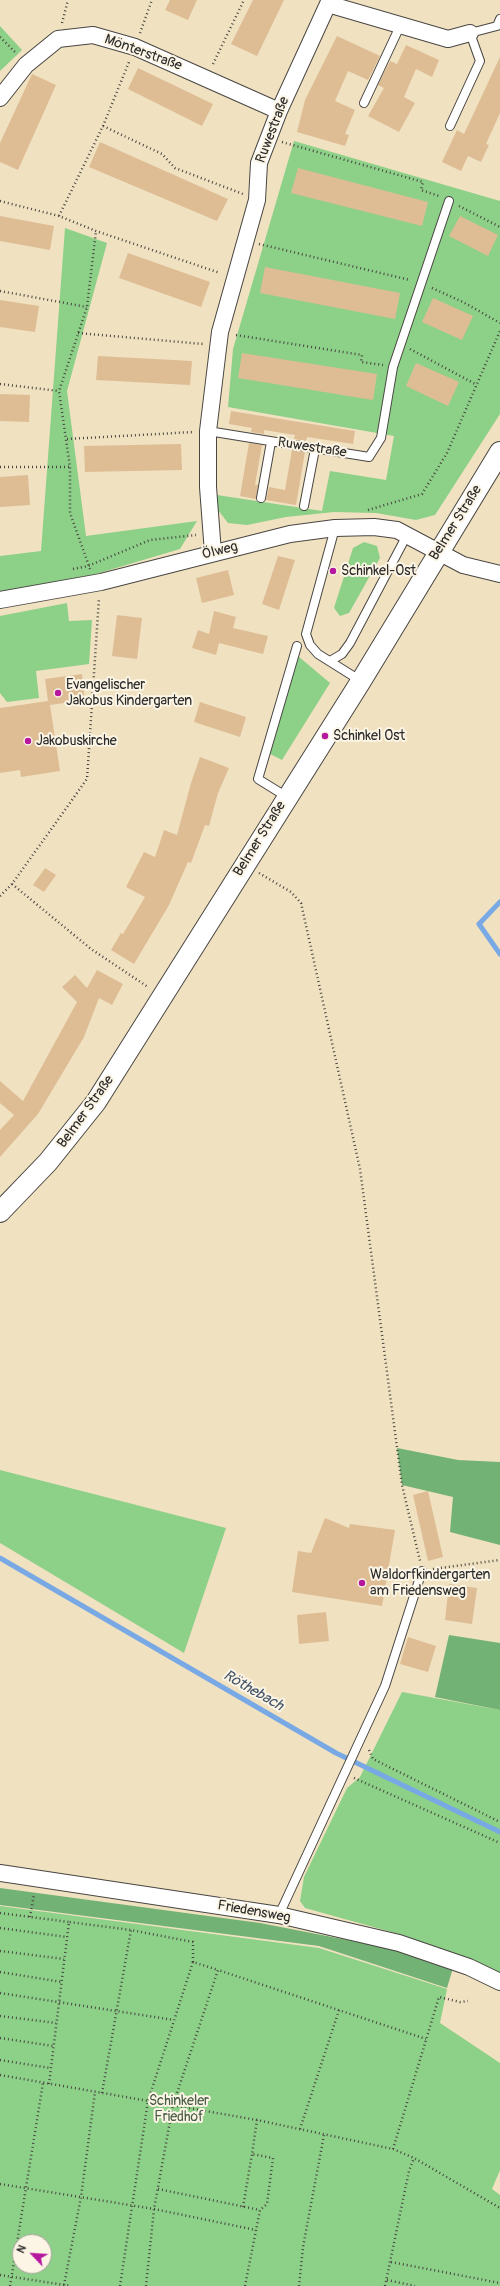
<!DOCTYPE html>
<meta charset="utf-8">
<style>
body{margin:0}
#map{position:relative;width:500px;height:2286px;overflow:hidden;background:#f0e1c1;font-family:Pangolin,sans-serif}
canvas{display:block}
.north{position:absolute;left:12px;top:2234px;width:40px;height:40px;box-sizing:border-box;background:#fcf5e5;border:1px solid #a8a49b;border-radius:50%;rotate:295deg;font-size:11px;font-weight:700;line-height:16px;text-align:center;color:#2b2b2b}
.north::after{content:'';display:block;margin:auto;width:14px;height:18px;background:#b5179e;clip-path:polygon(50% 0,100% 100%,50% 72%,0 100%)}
</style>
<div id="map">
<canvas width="500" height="2286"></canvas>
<div class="north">N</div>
</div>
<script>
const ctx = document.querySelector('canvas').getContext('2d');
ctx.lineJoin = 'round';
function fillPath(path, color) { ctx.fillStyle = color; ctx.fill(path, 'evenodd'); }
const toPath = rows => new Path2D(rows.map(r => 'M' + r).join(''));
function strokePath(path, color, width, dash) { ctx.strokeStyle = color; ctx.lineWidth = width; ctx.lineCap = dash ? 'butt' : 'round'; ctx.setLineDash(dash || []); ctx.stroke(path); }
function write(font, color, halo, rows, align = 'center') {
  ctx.font = font + ' Pangolin,sans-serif'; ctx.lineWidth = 4; ctx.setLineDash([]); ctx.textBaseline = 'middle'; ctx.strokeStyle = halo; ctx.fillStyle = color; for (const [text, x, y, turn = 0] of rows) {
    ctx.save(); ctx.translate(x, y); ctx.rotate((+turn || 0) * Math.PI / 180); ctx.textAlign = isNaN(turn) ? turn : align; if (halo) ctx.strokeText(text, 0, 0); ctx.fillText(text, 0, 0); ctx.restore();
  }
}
fillPath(toPath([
 [0,26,22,50,0,71],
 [294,141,500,201,500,414,435,515,416,520,376,513,334,512,286,517,247,525,228,523,218,510,217,495,322,511,330,471,386,480,394,436,228,407,233,349],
 [65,228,107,243,67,391,86,536,197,521,180,549,86,577,0,591,0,556,41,551],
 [364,542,377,546,380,558,349,613,340,616,334,608,353,548],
 [67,603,69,621,92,620,89,664,36,671,39,698,7,702,0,693,0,616],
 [298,656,330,683,282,760,270,754],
 [0,1470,226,1528,184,1653,0,1543],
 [402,1692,500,1710,500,1973,471,1960,402,1935,305,1908,300,1901,304,1877,347,1788,360,1777],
 [0,1906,319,1948,447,1989,440,2023,500,2063,500,2170,492,2189,500,2195,500,2286,0,2286],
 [20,2242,44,2242,44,2266,20,2266]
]), '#8dd088');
fillPath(toPath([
 [397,1448,458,1460,500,1462,500,1545,450,1532,453,1497,402,1485],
 [449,1635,500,1643,500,1710,435,1697],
 [0,1888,260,1923,404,1951,453,1968,447,1988,319,1946,0,1905]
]), '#72b274');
strokePath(toPath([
 [500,902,479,924,500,954],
 [0,1558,336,1753,500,1832]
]), '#79a9e4', 5);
fillPath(toPath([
 [170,0,197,0,188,20,165,10],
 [253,0,284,0,257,56,231,44],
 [337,36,380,56,368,80,348,71,335,101,355,110,345,134,349,135,345,146,297,132,305,100],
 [406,45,439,60,432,77,416,69,404,97,415,103,399,132,368,116,384,88,378,85,390,61,397,64],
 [500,57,500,113,486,144,489,145,481,162,468,156,461,171,442,162,457,130,464,134],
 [138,68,213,104,202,126,128,89],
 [32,74,56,85,18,170,0,162,0,143],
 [100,142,228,199,217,221,89,167],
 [298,168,428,202,422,226,291,193],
 [0,216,54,226,50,250,0,241],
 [460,216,498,235,488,256,449,236],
 [128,253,210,282,201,307,119,278],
 [265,267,400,293,395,319,260,293],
 [433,298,473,316,462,340,422,322],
 [0,300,39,306,35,332,0,327],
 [242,353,377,374,373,400,238,378],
 [98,356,192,361,190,385,96,380],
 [416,363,459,382,448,406,406,386],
 [0,394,30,395,29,422,0,421],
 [231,411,355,431,353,444,307,437,306,441,294,439,295,435,264,430,264,434,251,432,252,428,229,424],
 [249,443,262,445,255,485,258,485,256,499,240,496],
 [181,444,182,470,85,472,84,446],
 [292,450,305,452,296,505,266,500,269,487,285,490],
 [28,475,30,505,0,507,0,477],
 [278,556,295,560,279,610,262,604],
 [228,570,234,595,202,603,196,578],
 [214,611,236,617,233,628,268,636,263,654,219,643,216,655,192,648,198,630,209,634],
 [117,615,142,618,137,659,112,656],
 [82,674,85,700,50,705,60,771,21,777,20,770,0,773,0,708,48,701,45,679],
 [200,702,246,717,240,737,194,722],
 [200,757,229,768,218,793,209,826,205,825,191,863,188,862,169,905,134,964,111,950,121,933,123,934,145,897,126,887,144,852,155,857,164,830,177,835,191,783],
 [45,868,56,875,44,892,33,885],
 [97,970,123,984,112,1005,99,998,84,1037,38,1114,0,1157,0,1130,14,1115,0,1103,0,1081,23,1101,77,1002,62,987,75,975,87,988],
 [428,1491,443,1557,428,1561,413,1495],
 [325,1518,349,1528,350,1524,395,1530,382,1606,292,1592,298,1551,311,1553],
 [449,1584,477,1588,472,1624,445,1620],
 [326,1612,329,1641,299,1644,297,1615],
 [408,1637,436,1646,428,1672,400,1664]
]), '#debd95');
const service = toPath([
 [364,103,401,24],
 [450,126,480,61,470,33,497,26,500,19],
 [208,431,369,457,381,438,393,367,449,201],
 [261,498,271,442],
 [304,506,315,449],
 [335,528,306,634,310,645,318,654,361,681],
 [330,661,342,654,350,643,407,535],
 [287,797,258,779,297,646],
 [279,1915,385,1686,422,1571]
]);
const minor = toPath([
 [0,98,26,65,58,39,93,35,135,47,279,111],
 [213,553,208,487,208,431,220,332,257,200,259,163,279,111,328,4,448,39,470,33],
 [0,600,101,582,290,534,335,528,374,527,397,530,463,565,500,574],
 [0,1873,279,1915,399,1943,469,1967,500,1982]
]);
const tertiary = toPath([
 [0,1212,48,1162,96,1102,361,681,500,452]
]);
strokePath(service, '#494642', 10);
strokePath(minor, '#494642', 18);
strokePath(tertiary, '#494642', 22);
strokePath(toPath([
 [62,23,68,0],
 [140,33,152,0],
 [0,37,17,54],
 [213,64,244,0],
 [103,126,162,154,175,168,243,194],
 [282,142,423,182,421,190,439,196],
 [0,201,59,216,96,231,220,273],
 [459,206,500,227],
 [59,216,103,126,129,62],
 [259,244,410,280],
 [432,288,463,302,500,323],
 [0,291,87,307],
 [78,333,203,344],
 [236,335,362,355,361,362,383,365],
 [410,349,477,385],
 [0,384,59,391],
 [67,439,194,432],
 [0,467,70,467],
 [368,510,422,494,447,453,500,331],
 [73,569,88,566,150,540,196,535],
 [90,569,70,513,70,467,59,391,87,307,96,231],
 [259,873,291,892,301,903,360,1169,402,1485,420,1561],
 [12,884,91,949,148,987],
 [0,896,12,884,87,779,99,598],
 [433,1569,500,1560],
 [369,1750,373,1759,500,1822],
 [354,1778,500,1843],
 [0,1913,69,1922],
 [30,1917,34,1894],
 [0,1928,67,1937],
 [0,1951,64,1959],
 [0,1972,62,1982],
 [0,1993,174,2020],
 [0,2016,56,2023],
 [0,2038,53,2046],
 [0,2060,50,2068],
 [0,2075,257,2120],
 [49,2084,69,1922,131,1930,193,1942,193,1962],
 [102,2093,131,1930],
 [300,2129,339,2010],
 [393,2149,439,1997,460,2002,468,2001],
 [0,2184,154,2209,256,2230],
 [158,2189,260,2210],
 [243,2207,252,2154],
 [391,2262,500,2283],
 [0,2275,71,2286],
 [387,2280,415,2286],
 [64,2285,81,2197,95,2092],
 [10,2286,43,2083],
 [120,2286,148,2101,193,1962,218,1970],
 [146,2286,154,2209,173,2105,218,1970,426,2039],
 [245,2286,260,2210,267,2204,273,2158,252,2154,257,2120,393,2149,414,2158,500,2208],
 [299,2286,303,2247,324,2135],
 [385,2286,409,2171,414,2158]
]), '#494642', 2.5, [1, 3]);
strokePath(service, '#fff', 8);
strokePath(minor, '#fff', 16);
strokePath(tertiary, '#fff', 20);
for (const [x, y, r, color] of [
 [333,571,4,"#b5179e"],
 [58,693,4,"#b5179e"],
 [325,736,4,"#b5179e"],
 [28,741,4,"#b5179e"],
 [362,1583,4,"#b5179e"]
]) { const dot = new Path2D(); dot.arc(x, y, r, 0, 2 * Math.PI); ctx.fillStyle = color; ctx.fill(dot); strokePath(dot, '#fcf5e5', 1.5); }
write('14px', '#2b2b2b', '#fcf5e5', [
 ["Mönterstraße",143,53,20],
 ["Ruwestraße",273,130,-69],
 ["Ruwestraße",312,448,9],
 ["Belmer Straße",456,523,-58],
 ["Ölweg",220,551,-14],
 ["Belmer Straße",260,839,-58],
 ["Belmer Straße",86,1112,-54],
 ["Friedensweg",254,1912,10]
]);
write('14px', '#2b2b2b', '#fcf5e5', [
 ["Schinkel-Ost",341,571],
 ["Evangelischer",66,685],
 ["Jakobus Kindergarten",66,701],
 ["Schinkel Ost",333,736],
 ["Jakobuskirche",36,741],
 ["Waldorfkindergarten",370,1575],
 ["am Friedensweg",370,1591]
], 'left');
write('14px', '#485d47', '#fcf5e5', [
 ["Schinkeler",179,2101],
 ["Friedhof",179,2117]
]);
write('italic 15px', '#46576c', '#fcf5e5', [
 ["Röthebach",253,1691,30]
]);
</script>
